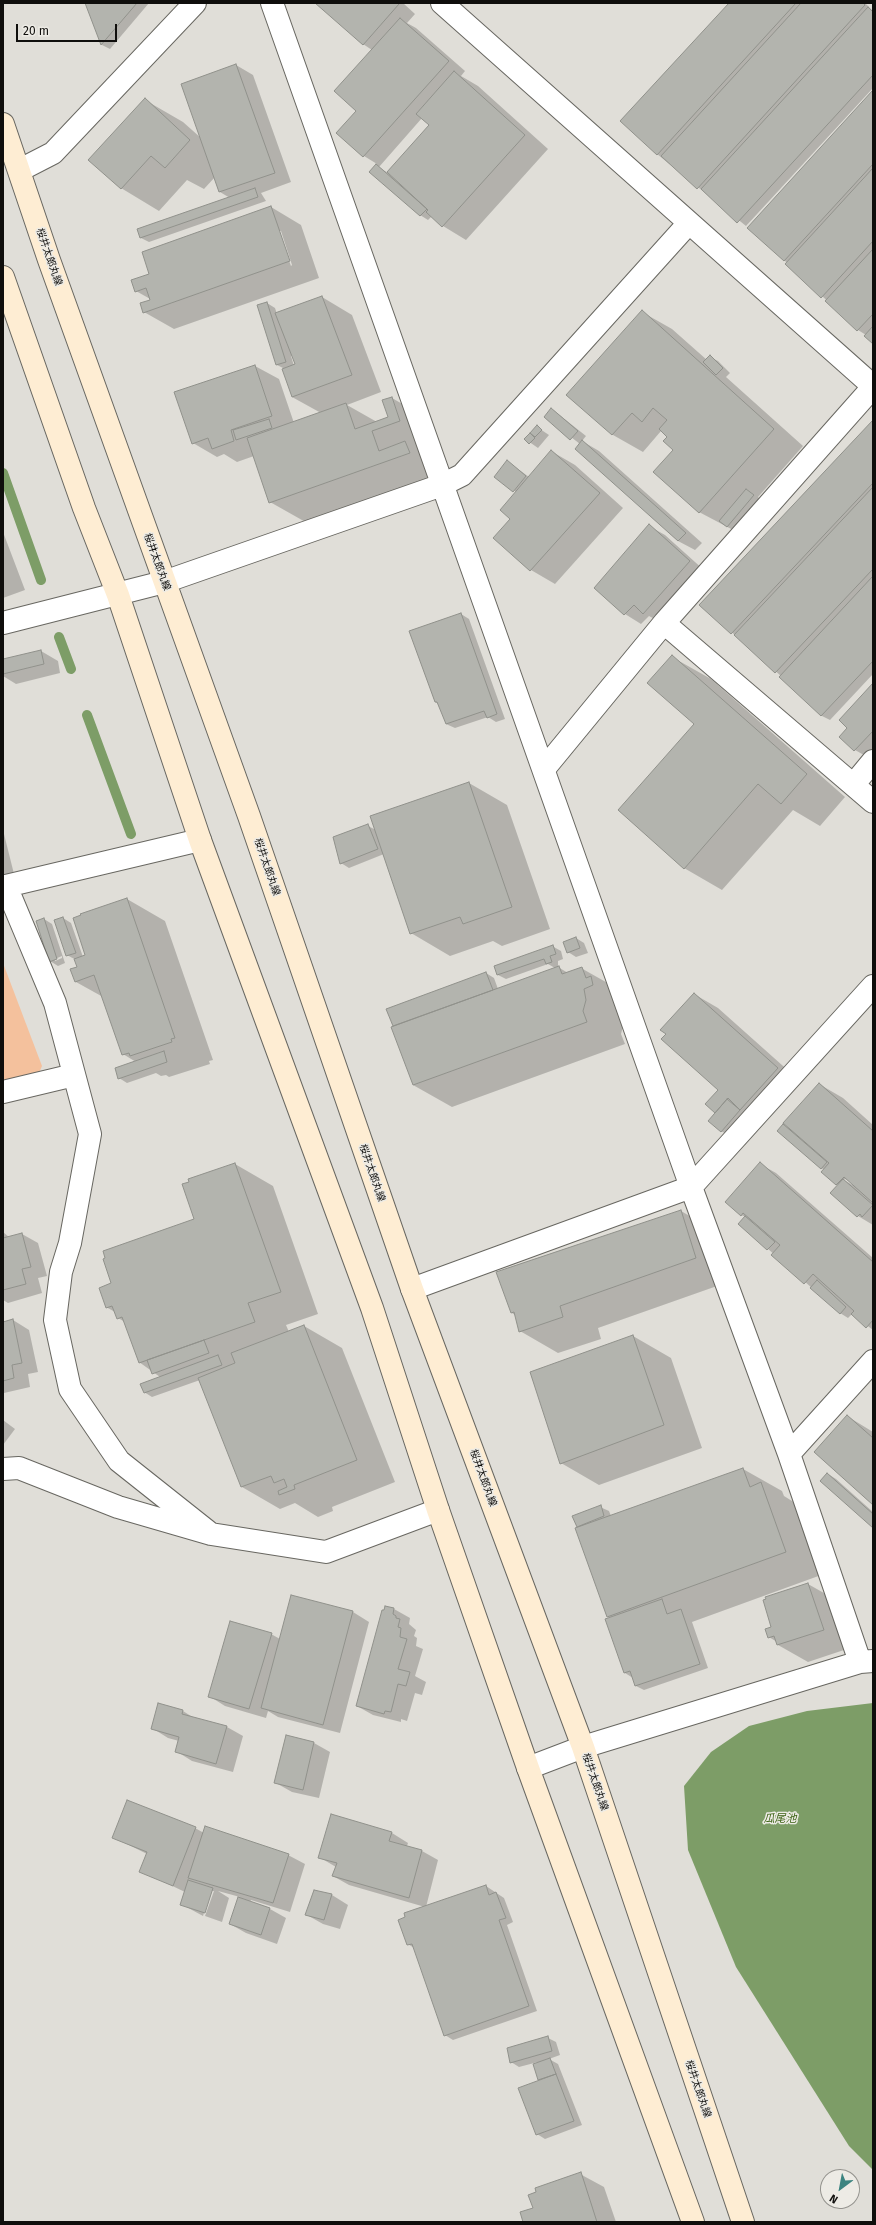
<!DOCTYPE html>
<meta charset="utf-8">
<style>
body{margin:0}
#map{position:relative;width:876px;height:2225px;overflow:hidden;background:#e0ded8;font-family:"Fira Sans",sans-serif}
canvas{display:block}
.frame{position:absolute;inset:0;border:4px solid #0f0e0c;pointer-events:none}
.north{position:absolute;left:820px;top:2169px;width:40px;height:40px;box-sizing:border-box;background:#edebe5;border:1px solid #94938e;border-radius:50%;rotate:212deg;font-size:11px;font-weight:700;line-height:16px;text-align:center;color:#0f0e0c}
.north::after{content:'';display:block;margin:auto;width:14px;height:18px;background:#3d8480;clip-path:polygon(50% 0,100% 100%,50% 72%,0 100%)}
.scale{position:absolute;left:16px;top:24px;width:101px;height:18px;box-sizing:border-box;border:2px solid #0f0e0c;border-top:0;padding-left:5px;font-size:12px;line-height:14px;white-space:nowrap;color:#0f0e0c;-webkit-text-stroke:3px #edebe5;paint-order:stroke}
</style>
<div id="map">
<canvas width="876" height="2225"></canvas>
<div class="frame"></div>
<div class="north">N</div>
<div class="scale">20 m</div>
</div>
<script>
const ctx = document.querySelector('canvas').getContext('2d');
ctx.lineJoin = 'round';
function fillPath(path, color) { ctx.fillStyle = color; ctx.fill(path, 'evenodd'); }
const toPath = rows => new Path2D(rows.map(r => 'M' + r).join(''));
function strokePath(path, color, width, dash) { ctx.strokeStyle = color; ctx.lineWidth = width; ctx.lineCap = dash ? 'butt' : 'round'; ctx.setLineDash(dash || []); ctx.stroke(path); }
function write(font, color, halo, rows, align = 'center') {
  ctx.font = font + ' "Fira Sans","Noto Sans JP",sans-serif'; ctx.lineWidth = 3; ctx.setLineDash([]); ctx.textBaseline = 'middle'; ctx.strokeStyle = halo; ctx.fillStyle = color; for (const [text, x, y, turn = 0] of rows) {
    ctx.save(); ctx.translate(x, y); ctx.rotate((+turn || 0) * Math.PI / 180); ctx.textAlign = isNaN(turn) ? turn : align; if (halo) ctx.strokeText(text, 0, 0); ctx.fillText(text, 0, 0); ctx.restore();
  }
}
fillPath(toPath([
 [3,963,42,1066,38,1075,3,1083]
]), '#f4c19d');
fillPath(toPath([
 [873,1703,873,2170,849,2146,736,1967,688,1850,684,1786,711,1752,749,1726,807,1711]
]), '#7d9d67');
fillPath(toPath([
 [86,3,149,3,110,49,102,45],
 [316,3,403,3,415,14,407,23,416,28,465,71,461,76,478,86,548,149,466,240,443,226,432,216,428,220,420,215,371,172,377,164,364,156,358,111,372,50,363,44],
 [422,118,430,125,388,173,379,167],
 [730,3,865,3,873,11,873,88,746,226,657,154],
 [236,65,253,75,291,182,261,193,266,201,149,242,141,238,138,230,230,198,220,192,215,177,204,189,187,180,159,211,121,188,145,100,183,122,201,138],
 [873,92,873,343,866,335,858,330,784,260],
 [271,207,301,225,319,278,174,329,144,312,152,300,136,291,151,274],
 [278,231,281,231,292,265,291,266],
 [322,297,352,315,381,392,347,405,377,422,390,418,392,398,430,420,447,475,309,524,270,502,254,456,237,462,224,454,217,457,193,443,255,366,279,379,294,423,321,413,292,397,285,369,277,365,258,305,267,303,275,308,277,314],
 [292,355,296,365,294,366,291,356],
 [642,312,672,329,707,360,710,357,718,361,730,373,726,377,803,446,758,497,761,501,735,531,699,512,674,449,664,433,661,431,643,452,613,435,568,395],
 [552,409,586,436,582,441,599,451,702,543,695,550,678,541,580,444,545,417],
 [873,421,873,674,830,720,822,716,780,677,781,676,701,605],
 [537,427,549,435,538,448,525,439],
 [551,451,575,465,623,508,555,584,531,570,494,538,512,519,516,492,496,476,507,461,529,477],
 [649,526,665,535,705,571,660,622,649,616,641,624,625,614,595,588],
 [3,532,25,590,3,598],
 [461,614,469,619,505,719,496,722,488,717,455,728,446,724,439,704,435,702,410,632],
 [41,651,58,661,60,673,16,684,3,676,3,660],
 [672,657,711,679,845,797,820,826,793,810,722,890,684,868,695,724],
 [873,684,873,757,871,759,855,750,848,728],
 [469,783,507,805,550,929,502,946,493,941,450,956,411,933,384,854,349,868,341,863,368,826,376,830],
 [3,830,14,874,3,877],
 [127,899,165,921,213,1060,209,1061,210,1064,169,1077,166,1075,161,1076,156,1073,127,1083,119,1078,136,1062,123,1054,103,997,76,982,78,968,76,960,67,955,63,918,71,923,83,957,86,956],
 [44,919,52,924,65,963,58,966,50,961],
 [62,956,62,958,55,961,55,959],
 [576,938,584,943,588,953,576,957,568,952],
 [552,946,561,951,563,959,558,961,558,967,568,973,581,968,620,990,624,1022,621,1034,625,1044,452,1107,413,1085,388,1009,486,973,494,978,498,989,555,968,548,964,506,979,498,975,495,966],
 [694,994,718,1008,801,1082,745,1145,721,1131,717,1113,719,1090],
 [819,1084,843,1098,873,1125,873,1225,858,1216,831,1193,838,1185,823,1172,824,1170,779,1131,784,1125,789,1128],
 [845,1179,852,1183,856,1187,844,1180],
 [235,1164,273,1186,318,1314,286,1325,289,1332,304,1326,342,1348,395,1482,332,1507,333,1511,318,1517,295,1503,280,1509,242,1487,200,1380,152,1397,144,1392,160,1377,139,1362,125,1322,118,1318,115,1312,106,1307,112,1284,196,1219],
 [760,1164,776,1173,873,1258,873,1330,852,1314,848,1318,840,1313,740,1224,746,1217,741,1215],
 [681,1211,719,1233,734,1280,598,1328,601,1339,558,1353,520,1331,515,1315,512,1313],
 [3,1232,9,1237,22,1234,38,1243,47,1276,38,1278,42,1293,8,1303,3,1300],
 [13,1320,29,1330,38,1372,28,1374,30,1387,4,1393,3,1323],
 [633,1336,671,1358,702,1448,599,1485,561,1463],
 [847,1416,873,1432,873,1504],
 [3,1420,15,1429,3,1445],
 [743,1469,782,1491,784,1496,800,1506,824,1574,692,1622,708,1668,644,1690,636,1686,633,1678,625,1673,611,1618,608,1616,580,1527,578,1526,600,1507,609,1511,611,1516],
 [828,1474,836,1479,873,1512,873,1527],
 [808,1584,838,1601,853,1647,808,1662,778,1645,777,1642,769,1637,773,1628],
 [292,1596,353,1612,369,1622,340,1733,278,1717,268,1711,266,1718,225,1706,209,1696,271,1634,280,1639],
 [394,1609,410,1618,409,1624,416,1630,414,1636,417,1638,416,1646,423,1649,415,1676,426,1682,422,1695,415,1693,407,1721,401,1719,401,1722,373,1715,357,1706],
 [183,1711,194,1718,227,1727,243,1736,233,1772,192,1761,176,1751,179,1741,168,1738,152,1728],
 [314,1743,330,1752,319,1798,292,1792,276,1783],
 [195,1828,204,1833,288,1855,305,1864,290,1912,251,1900,250,1902,270,1909,286,1918,277,1944,246,1933,230,1924,240,1897,218,1891,229,1898,222,1922,205,1916,214,1891,211,1891,203,1916,181,1904,185,1892,141,1871,147,1854,113,1837],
 [392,1833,408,1843,407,1846,422,1851,438,1860,426,1907,486,1886,504,1898,513,1922,507,1925,537,2011,453,2040,445,2035,414,1948,408,1944,425,1907,349,1885,333,1876,336,1867,319,1857],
 [314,1891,332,1895,348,1905,340,1929,323,1924,307,1915],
 [548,2038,556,2042,560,2055,549,2059,558,2064,582,2125,545,2139,537,2134,540,2081,534,2065,538,2062,519,2067,511,2062],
 [580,2174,604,2187,616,2222,524,2222]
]), '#0003');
strokePath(toPath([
 [3,473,41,580],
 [59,637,71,669],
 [87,715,131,834]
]), '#7d9d67', 10);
const building = toPath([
 [85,3,137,3,101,45,85,3],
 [315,3,399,3,399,4,363,45,315,3],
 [729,3,796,3,657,155,620,121,729,3],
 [801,3,863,3,865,5,697,189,661,156,801,3],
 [868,7,873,12,873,75,737,223,701,189,868,7],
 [400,18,449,61,363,157,336,133,356,111,334,91,400,18],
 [236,64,275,173,219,192,181,84,236,64],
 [454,71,525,135,442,227,426,212,428,210,387,172,429,125,416,114,454,71],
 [873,90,873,164,784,261,747,228,873,90],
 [145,98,190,140,165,168,151,156,121,189,88,160,145,98],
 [376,164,427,209,420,216,369,172,376,164],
 [873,168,873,241,821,298,785,264,873,168],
 [255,188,258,197,140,238,137,229,255,188],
 [271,206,290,261,143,313,140,303,150,300,146,288,135,292,131,280,149,274,142,252,271,206],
 [873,249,873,314,857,331,825,301,873,249],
 [322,296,352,375,292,397,282,369,295,364,275,313,322,296],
 [267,302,286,362,276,365,257,305,267,302],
 [642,310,774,429,699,513,653,472,673,450,663,441,667,437,659,429,667,420,653,408,642,422,632,413,612,435,566,395,642,310],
 [873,326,873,344,864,336,873,326],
 [710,355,723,368,716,375,703,362,710,355],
 [255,365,272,416,231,430,234,441,212,449,208,438,192,444,174,392,255,365],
 [392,397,400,421,372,431,379,451,405,441,410,453,269,503,247,438,346,403,355,429,388,417,382,400,392,397],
 [551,408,578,431,570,440,544,417,551,408],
 [269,419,272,428,236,440,233,430,269,419],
 [873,420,873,483,731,634,699,605,873,420],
 [537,425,542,430,535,437,530,433,537,425],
 [530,433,535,438,529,444,524,439,530,433],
 [582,440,686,533,678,541,575,449,582,440],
 [551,450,600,493,530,571,493,538,510,519,500,510,551,450],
 [507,460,526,476,513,492,494,477,507,460],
 [873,487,873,569,775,673,734,635,873,487],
 [746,489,754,495,727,527,719,521,746,489],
 [649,524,690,561,643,614,634,605,624,615,594,588,649,524],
 [873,576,873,661,821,716,779,677,873,576],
 [461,613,497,714,487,718,484,711,446,724,437,702,435,702,409,631,461,613],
 [41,650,44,664,3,674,3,659,41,650],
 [672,655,807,774,781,804,758,784,684,869,618,810,694,724,647,683,672,655],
 [873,683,873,731,854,751,839,737,847,728,839,720,873,683],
 [469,782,512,907,463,924,460,917,410,934,370,816,469,782],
 [368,824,378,849,340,864,333,837,368,824],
 [127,898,175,1038,171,1039,172,1042,130,1056,129,1053,122,1055,94,975,75,982,70,969,77,967,74,959,85,955,73,918,81,915,80,914,127,898],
 [63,917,76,953,66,956,54,920,63,917],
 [44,918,57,959,49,962,36,921,44,918],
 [576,937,580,948,567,953,563,942,576,937],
 [553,945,556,954,550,956,552,962,546,964,544,959,497,975,494,966,553,945],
 [559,966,562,974,582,967,586,978,591,976,593,985,584,989,586,1000,583,1011,587,1022,413,1085,391,1027,559,966],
 [486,972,493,990,393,1026,386,1009,486,972],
 [694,993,778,1068,740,1110,728,1098,715,1113,705,1104,718,1090,661,1039,666,1034,660,1030,694,993],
 [164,1051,167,1062,118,1079,115,1068,164,1051],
 [819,1083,873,1131,873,1203,844,1177,836,1185,821,1172,829,1163,783,1123,819,1083],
 [727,1099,740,1110,721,1132,708,1121,727,1099],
 [783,1124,827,1162,821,1169,777,1131,783,1124],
 [760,1162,873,1262,873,1320,866,1328,851,1314,854,1311,813,1274,804,1284,771,1255,780,1245,743,1213,741,1216,725,1202,760,1162],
 [235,1163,281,1292,248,1303,255,1322,139,1363,122,1317,117,1319,112,1306,106,1308,99,1288,111,1283,103,1259,105,1258,103,1251,194,1219,182,1184,189,1182,188,1179,235,1163],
 [843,1179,873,1205,862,1217,860,1214,857,1217,830,1193,843,1179],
 [681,1210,696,1258,560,1306,563,1317,519,1332,514,1312,511,1313,496,1272,681,1210],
 [745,1216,775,1242,767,1250,738,1224,745,1216],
 [22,1233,31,1267,22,1269,26,1284,3,1290,3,1238,22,1233],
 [817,1280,846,1307,840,1314,810,1288,817,1280],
 [13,1319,22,1363,12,1365,14,1378,3,1381,3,1322,13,1319],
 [304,1325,357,1460,294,1485,295,1489,279,1495,278,1491,287,1487,284,1479,274,1483,271,1476,241,1487,198,1378,235,1363,231,1353,304,1325],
 [633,1335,664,1425,560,1464,530,1372,633,1335],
 [204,1340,209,1353,152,1374,147,1360,204,1340],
 [218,1355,222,1365,144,1393,140,1384,218,1355],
 [847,1415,873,1438,873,1505,814,1452,847,1415],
 [743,1468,750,1487,761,1482,786,1552,607,1617,575,1528,743,1468],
 [827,1473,873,1514,873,1528,820,1481,827,1473],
 [601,1505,604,1516,577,1527,572,1516,601,1505],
 [808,1583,824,1630,777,1645,774,1636,768,1638,765,1629,771,1627,763,1600,766,1599,765,1597,808,1583],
 [291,1595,353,1611,323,1725,261,1708,291,1595],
 [662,1599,667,1614,681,1609,700,1664,635,1686,630,1671,624,1673,605,1619,662,1599],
 [385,1606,394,1608,393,1614,396,1616,396,1618,400,1619,398,1627,401,1628,400,1637,407,1639,398,1669,410,1672,406,1686,398,1684,391,1712,385,1711,384,1714,356,1706,382,1610,384,1610,385,1606],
 [230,1621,272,1633,249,1709,208,1697,230,1621],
 [158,1703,183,1710,182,1714,227,1726,216,1764,175,1752,179,1737,151,1729,158,1703],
 [286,1735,314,1742,303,1790,274,1783,286,1735],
 [127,1800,196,1827,173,1886,139,1872,147,1852,112,1838,127,1800],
 [331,1814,392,1832,389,1841,422,1850,409,1898,332,1876,337,1863,318,1858,331,1814],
 [205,1826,289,1854,273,1903,188,1878,205,1826],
 [188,1880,213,1888,205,1913,180,1905,188,1880],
 [486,1885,489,1895,496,1892,506,1918,499,1920,529,2006,444,2036,412,1944,407,1945,398,1920,405,1917,404,1913,486,1885],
 [314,1890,332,1894,324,1920,305,1915,314,1890],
 [238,1897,270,1908,261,1935,229,1924,238,1897],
 [548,2036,552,2051,510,2063,507,2048,548,2036],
 [550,2058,556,2074,538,2080,533,2064,550,2058],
 [556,2074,574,2121,536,2135,518,2088,556,2074],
 [581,2172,597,2222,523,2222,520,2212,533,2208,528,2195,536,2192,535,2188,581,2172]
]);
fillPath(building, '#b3b4ae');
strokePath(building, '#90918b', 1);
const street = toPath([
 [272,3,691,1187,873,986],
 [442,3,873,386],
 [20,170,53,153,195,3],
 [3,623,164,582,442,485,462,475,688,224],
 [664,623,873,802],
 [544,769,664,623,873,387],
 [854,784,873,761],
 [200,840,6,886,55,1003,90,1134,70,1243,61,1272,55,1320,70,1389,119,1461,211,1534],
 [3,1092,74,1075],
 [412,1289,691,1187,789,1454],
 [3,1469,19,1468,118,1507,211,1534,326,1552,438,1510],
 [860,1662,789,1454,873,1361],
 [528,1768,583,1747,860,1662,873,1661]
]);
const secondary = toPath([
 [3,124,49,260,249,816,412,1289,583,1747,743,2222],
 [3,277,84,508,118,595,200,840,372,1308,438,1510,528,1768,693,2222]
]);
strokePath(street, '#686761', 24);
strokePath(secondary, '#686761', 24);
strokePath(street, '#fff', 22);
strokePath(secondary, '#feedd3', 22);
write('10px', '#0f0e0c', '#edebe5', [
 ["桜井太郎丸線",49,257,71],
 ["桜井太郎丸線",157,562,70],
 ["桜井太郎丸線",267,867,71],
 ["桜井太郎丸線",372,1173,71],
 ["桜井太郎丸線",483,1478,70],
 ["桜井太郎丸線",595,1782,71],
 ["桜井太郎丸線",698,2089,71]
]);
write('italic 11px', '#3a6213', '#edebe5', [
 ["瓜尾池",780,1819]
]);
</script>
